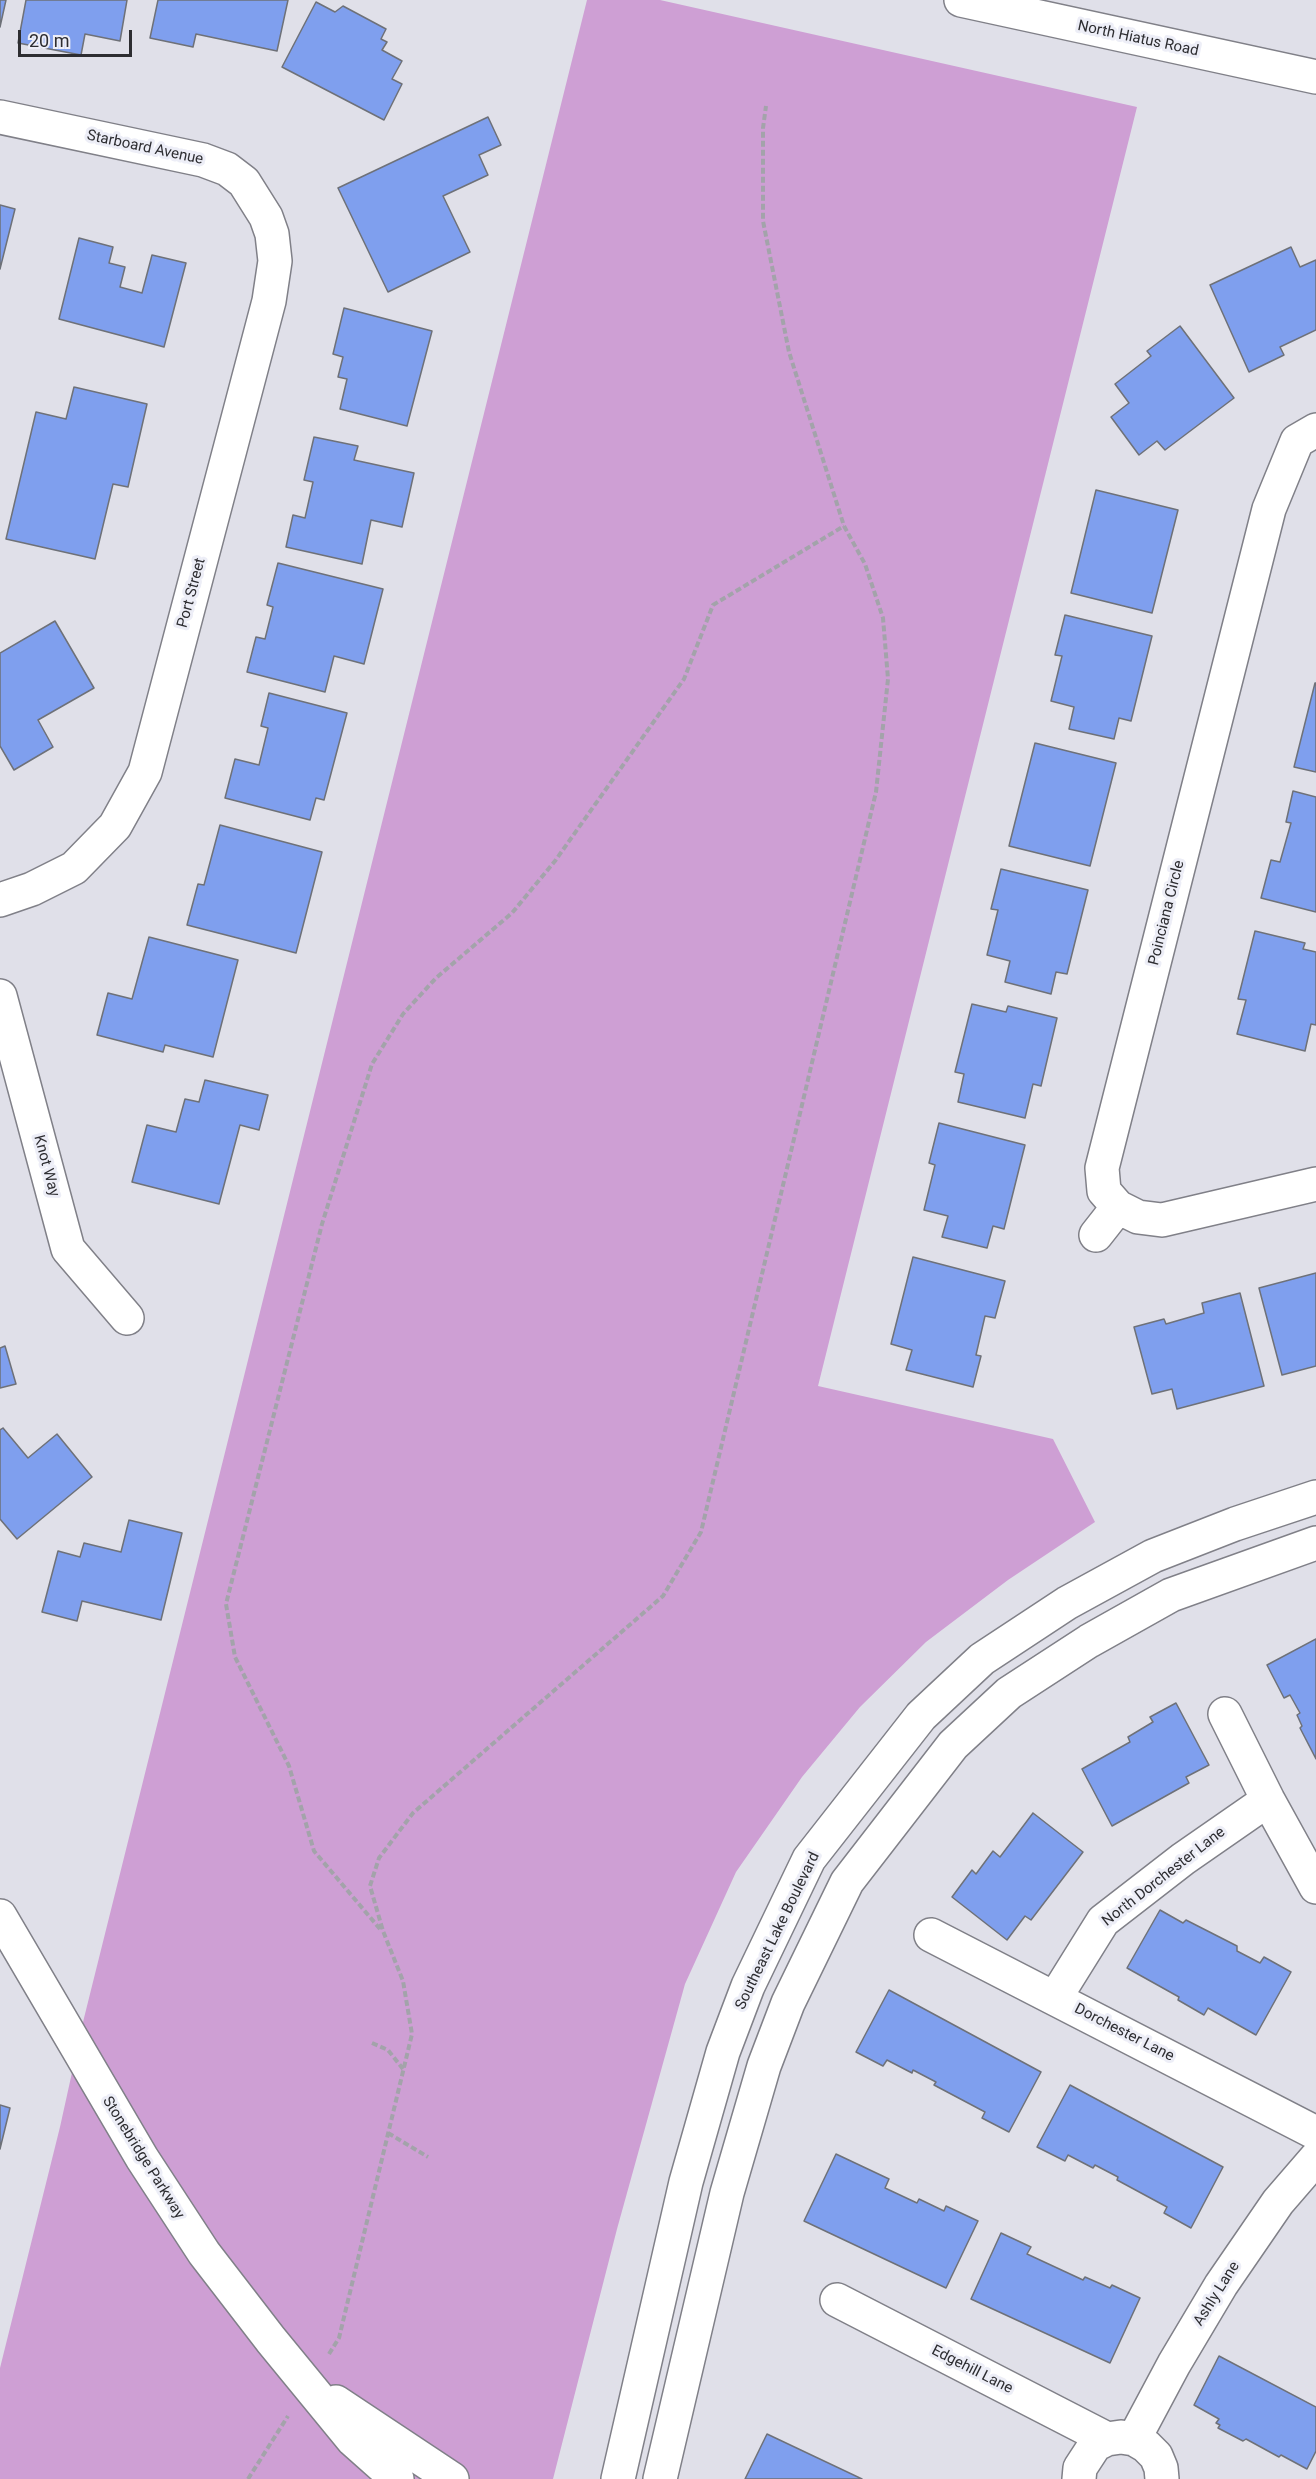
<!DOCTYPE html>
<style>
body{margin:0}
#map{position:relative;width:1316px;height:2479px;overflow:hidden;background:#e0e0e9;font-family:Roboto,sans-serif}
canvas{display:block}
.scale{position:absolute;left:18px;top:30px;width:114px;height:27px;box-sizing:border-box;border:3px solid #2d2d31;border-top:0;padding-left:8px;font-size:18px;line-height:21px;white-space:nowrap;color:#2d2d31;-webkit-text-stroke:4px #edeef7;paint-order:stroke}
</style>
<div id="map">
<canvas width="1316" height="2479"></canvas>
<div class="scale">20 m</div>
</div>
<script>
const ctx = document.querySelector('canvas').getContext('2d');
ctx.lineJoin = 'round';
function fillPath(path, color) { ctx.fillStyle = color; ctx.fill(path, 'evenodd'); }
const toPath = rows => new Path2D(rows.map(r => 'M' + r).join(''));
function strokePath(path, color, width, dash) { ctx.strokeStyle = color; ctx.lineWidth = width; ctx.lineCap = dash ? 'butt' : 'round'; ctx.setLineDash(dash || []); ctx.stroke(path); }
function write(font, color, halo, rows, align = 'center') {
  ctx.font = font + ' Roboto,sans-serif'; ctx.lineWidth = 6; ctx.setLineDash([]); ctx.textBaseline = 'middle'; ctx.strokeStyle = halo; ctx.fillStyle = color; for (const [text, x, y, turn = 0] of rows) {
    ctx.save(); ctx.translate(x, y); ctx.rotate((+turn || 0) * Math.PI / 180); ctx.textAlign = isNaN(turn) ? turn : align; if (halo) ctx.strokeText(text, 0, 0); ctx.fillText(text, 0, 0); ctx.restore();
  }
}
fillPath(toPath([
 [587,0,660,0,1137,107,818,1386,1053,1439,1095,1522,1008,1580,926,1642,860,1707,802,1777,736,1872,685,1984,617,2229,553,2479,0,2479,0,2368,60,2127,84,2018]
]), '#ce9fd4');
const building = toPath([
 [0,0,6,0,0,27,0,0],
 [26,0,127,0,120,41,85,34,81,55,18,43,26,0],
 [158,0,288,0,277,51,196,34,193,47,150,38,158,0],
 [316,2,335,12,343,6,386,29,381,39,387,42,382,50,402,61,392,79,402,84,384,120,282,67,316,2],
 [488,117,501,145,479,155,488,175,443,196,470,252,388,292,338,188,488,117],
 [0,205,15,209,0,269,0,205],
 [79,238,113,247,109,263,125,267,120,287,142,293,152,255,186,263,164,347,59,319,79,238],
 [1291,247,1300,267,1316,260,1316,330,1280,347,1284,355,1249,372,1210,285,1291,247],
 [344,308,432,331,407,426,340,409,347,379,338,377,343,357,333,354,344,308],
 [1180,326,1234,398,1165,450,1157,441,1139,455,1111,417,1129,403,1115,384,1151,356,1147,351,1180,326],
 [74,387,147,404,128,487,113,484,95,559,6,539,36,412,66,419,74,387],
 [314,437,358,446,354,460,414,473,402,527,371,520,362,564,286,547,293,515,305,518,313,482,304,480,314,437],
 [1096,490,1178,510,1152,613,1071,593,1096,490],
 [278,563,383,589,364,664,334,656,325,692,247,672,256,637,265,639,273,607,267,605,278,563],
 [1065,615,1152,636,1131,721,1119,718,1114,739,1069,729,1074,707,1051,701,1062,656,1055,655,1065,615],
 [55,621,94,688,38,720,53,747,14,770,0,746,0,653,55,621],
 [1315,683,1316,683,1316,772,1294,767,1315,683],
 [269,693,347,713,324,800,316,798,310,820,225,798,235,759,259,765,268,728,261,726,269,693],
 [1035,743,1116,763,1090,866,1009,846,1035,743],
 [1293,791,1316,797,1316,912,1261,898,1271,860,1280,862,1291,823,1286,822,1293,791],
 [220,825,322,852,296,953,187,925,198,884,204,885,220,825],
 [1001,869,1088,890,1067,974,1056,972,1051,994,1005,982,1010,961,987,955,998,910,991,909,1001,869],
 [1255,931,1305,943,1303,949,1316,952,1316,1025,1311,1024,1305,1051,1237,1034,1246,1000,1238,999,1255,931],
 [149,937,238,960,213,1057,165,1045,163,1052,97,1035,108,993,132,999,149,937],
 [972,1004,1006,1012,1008,1006,1057,1018,1041,1086,1033,1084,1025,1118,958,1102,964,1074,955,1072,972,1004],
 [205,1080,268,1095,259,1130,240,1125,219,1204,132,1182,147,1125,176,1132,185,1099,199,1102,205,1080],
 [939,1123,1025,1145,1004,1229,993,1226,987,1248,942,1237,948,1216,924,1210,935,1165,929,1163,939,1123],
 [913,1257,1005,1281,995,1318,985,1316,976,1355,981,1356,973,1387,906,1370,912,1350,891,1344,913,1257],
 [1316,1273,1316,1366,1282,1375,1259,1288,1316,1273],
 [1240,1293,1264,1386,1177,1409,1172,1389,1152,1394,1134,1327,1164,1319,1166,1324,1204,1313,1202,1303,1240,1293],
 [5,1346,16,1384,0,1388,0,1348,5,1346],
 [3,1428,28,1458,57,1434,92,1477,17,1539,0,1519,0,1430,3,1428],
 [129,1520,182,1533,161,1620,82,1601,77,1621,42,1612,58,1551,80,1557,84,1543,121,1552,129,1520],
 [1316,1639,1316,1759,1300,1728,1302,1726,1297,1715,1300,1713,1290,1695,1284,1698,1267,1665,1316,1639],
 [1176,1703,1209,1765,1186,1777,1189,1783,1112,1826,1082,1769,1130,1742,1128,1737,1153,1722,1150,1717,1176,1703],
 [1033,1813,1083,1852,1031,1920,1025,1916,1007,1940,952,1897,972,1870,976,1874,993,1851,1000,1857,1033,1813],
 [1160,1910,1183,1923,1186,1920,1237,1946,1237,1951,1260,1963,1264,1957,1291,1972,1256,2035,1208,2008,1204,2015,1178,2000,1179,1997,1127,1968,1160,1910],
 [889,1990,1041,2072,1009,2132,982,2118,985,2112,934,2085,936,2082,913,2070,912,2073,887,2060,883,2066,856,2052,889,1990],
 [1070,2085,1223,2167,1191,2228,1164,2213,1167,2207,1117,2180,1118,2177,1095,2165,1093,2168,1068,2155,1065,2161,1037,2147,1070,2085],
 [0,2105,10,2108,0,2149,0,2105],
 [836,2154,889,2179,885,2188,917,2203,919,2199,944,2211,946,2206,978,2221,946,2288,804,2221,836,2154],
 [1001,2233,1031,2247,1027,2254,1083,2280,1085,2277,1110,2288,1112,2285,1140,2298,1110,2363,971,2299,1001,2233],
 [1219,2356,1316,2407,1316,2451,1307,2469,1281,2455,1279,2457,1246,2439,1243,2441,1218,2428,1220,2425,1216,2423,1219,2419,1194,2405,1219,2356],
 [767,2434,862,2479,745,2479,767,2434]
]);
fillPath(building, '#7f9fee');
strokePath(building, '#6e7178', 1.5);
const street = toPath([
 [0,117,203,160,227,169,244,182,266,217,272,234,275,261,269,301,145,772,115,826,74,868,32,889,0,900],
 [1316,430,1297,441,1269,509,1102,1168,1104,1191,1118,1207,1138,1217,1162,1220,1316,1184],
 [0,996,68,1249,127,1318],
 [1096,1235,1118,1207],
 [1225,1714,1268,1800,1316,1887],
 [0,1916,142,2158,204,2253,271,2340,353,2440,397,2479],
 [931,1935,1316,2133],
 [1055,1998,1103,1921,1183,1859,1268,1800],
 [837,2300,1107,2439],
 [336,2402,452,2479],
 [1134,2439,1174,2364,1221,2285,1278,2202,1316,2158],
 [618,2479,686,2182,723,2052,748,1986,809,1859,921,1716,982,1659,1067,1603,1153,1556,1235,1524,1316,1497],
 [660,2479,727,2193,764,2066,788,2003,847,1882,953,1745,1009,1693,1089,1641,1171,1595,1316,1543],
 [1079,2479,1080,2468,1095,2445,1107,2439,1121,2437,1134,2439,1146,2446,1156,2456,1161,2468,1162,2479]
]);
const secondary = toPath([
 [961,0,1316,77]
]);
strokePath(street, '#808088', 36);
strokePath(secondary, '#808088', 36);
strokePath(toPath([
 [380,1929,314,1851,289,1766,235,1657,226,1604,322,1224,372,1064,403,1014,436,978,512,913,555,861,684,679,713,605,844,526],
 [372,2043,388,2050,403,2069],
 [388,2133,428,2157],
 [329,2354,339,2338,412,2034,403,1981,383,1931,370,1886,379,1858,413,1813,663,1596,701,1532,876,792,888,679,883,618,865,564,844,526,789,352,763,221,763,128,766,106],
 [248,2479,288,2416]
]), '#a3a3aa', 4, [6, 3]);
strokePath(street, '#fff', 33);
strokePath(secondary, '#fff', 33);
write('15px', '#2d2d31', '#edeef7', [
 ["North Hiatus Road",1138,39,12],
 ["Starboard Avenue",145,148,12],
 ["Port Street",192,593,-75],
 ["Poinciana Circle",1167,913,-76],
 ["Knot Way",46,1166,75],
 ["North Dorchester Lane",1164,1877,-38],
 ["Southeast Lake Boulevard",778,1931,-64],
 ["Dorchester Lane",1124,2033,27],
 ["Stonebridge Parkway",143,2158,58],
 ["Ashly Lane",1217,2294,-58],
 ["Edgehill Lane",972,2370,27]
]);
</script>
